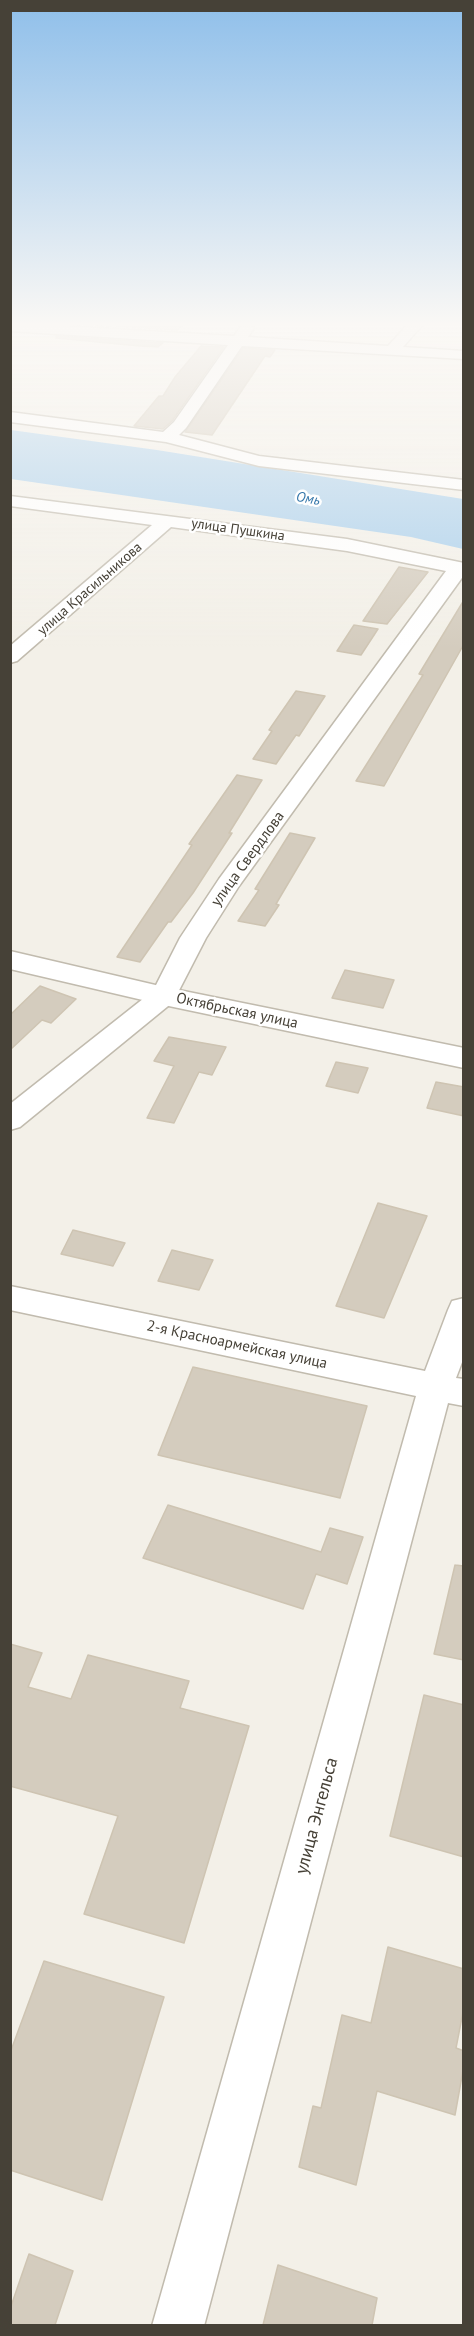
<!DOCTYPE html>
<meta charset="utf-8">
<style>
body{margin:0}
#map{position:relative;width:474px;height:2336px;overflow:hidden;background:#f3f0e8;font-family:"PT Sans",sans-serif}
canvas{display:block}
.frame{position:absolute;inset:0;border:12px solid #464137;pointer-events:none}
</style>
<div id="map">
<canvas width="474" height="2336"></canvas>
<div class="frame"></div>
</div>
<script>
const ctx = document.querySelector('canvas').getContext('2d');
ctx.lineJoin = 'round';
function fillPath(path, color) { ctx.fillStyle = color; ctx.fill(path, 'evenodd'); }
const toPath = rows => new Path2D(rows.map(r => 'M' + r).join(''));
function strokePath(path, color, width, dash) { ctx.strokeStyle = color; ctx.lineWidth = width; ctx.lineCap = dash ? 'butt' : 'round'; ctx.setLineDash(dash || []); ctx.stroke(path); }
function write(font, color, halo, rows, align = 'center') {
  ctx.font = font + ' "PT Sans",sans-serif'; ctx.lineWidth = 5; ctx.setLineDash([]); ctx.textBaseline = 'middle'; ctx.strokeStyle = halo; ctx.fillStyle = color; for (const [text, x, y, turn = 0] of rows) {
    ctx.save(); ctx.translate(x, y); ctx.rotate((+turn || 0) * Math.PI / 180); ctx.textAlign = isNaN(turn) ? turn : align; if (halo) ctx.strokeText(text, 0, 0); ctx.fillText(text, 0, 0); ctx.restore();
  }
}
fillPath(toPath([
 [11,430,157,450,463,499,463,549,411,537,11,479]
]), '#a9cfec');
const building = toPath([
 [57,322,156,322,184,324,177,330,57,322],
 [56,336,163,343,158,347,139,346,56,338,56,336],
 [201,346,224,347,172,421,163,429,134,426,159,396,163,396,175,377,201,346],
 [243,348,275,350,270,357,265,356,212,435,185,432,243,348],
 [399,567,428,572,387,624,363,621,399,567],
 [464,600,464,644,384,786,356,781,423,675,419,674,464,600],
 [354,625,378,629,361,655,337,651,354,625],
 [296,691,325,696,299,736,296,735,276,764,253,759,272,731,269,730,296,691],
 [237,775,262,780,229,833,232,833,193,893,171,922,168,922,140,962,117,957,192,845,189,844,237,775],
 [290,833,315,838,276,904,279,905,265,926,238,921,259,890,255,889,290,833],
 [345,970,394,980,383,1008,332,998,345,970],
 [40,986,76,999,51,1023,42,1020,10,1050,10,1015,40,986],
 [169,1037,226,1047,212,1075,199,1072,174,1123,147,1118,174,1066,154,1061,169,1037],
 [336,1062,368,1068,358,1093,326,1086,336,1062],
 [436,1082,464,1087,464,1116,427,1108,436,1082],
 [378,1203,427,1216,384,1318,336,1306,378,1203],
 [73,1230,125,1243,113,1266,61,1254,73,1230],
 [172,1250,213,1260,199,1290,158,1281,172,1250],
 [193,1367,367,1406,340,1498,158,1455,193,1367],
 [168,1505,321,1552,330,1528,363,1537,347,1584,316,1574,303,1609,143,1558,168,1505],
 [455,1565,464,1566,464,1660,434,1654,455,1565],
 [10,1644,42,1653,28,1687,71,1699,88,1655,189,1681,180,1708,249,1726,184,1943,84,1914,118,1816,10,1786,10,1644],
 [424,1695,464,1705,464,1857,390,1836,424,1695],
 [388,1947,464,1969,464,2007,456,2048,464,2051,464,2065,455,2115,377,2091,356,2185,299,2167,313,2106,321,2108,342,2015,371,2023,388,1947],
 [44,1961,164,1997,102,2200,10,2170,10,2053,44,1961],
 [29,2254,73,2271,55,2325,10,2325,10,2309,29,2254],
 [278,2265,377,2298,372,2325,263,2325,278,2265]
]);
fillPath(building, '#d4ccbe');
strokePath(building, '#cec4b2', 1.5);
const minor = toPath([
 [410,322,425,322,403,347,464,351,464,359,242,346,186,428,179,435,259,456,464,480,464,490,259,466,166,442,10,422,10,412,163,432,174,422,228,345,10,331,10,323,234,336,242,325,247,324,254,328,248,337,388,346,410,322],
 [10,496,347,539,464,563,464,575,239,886,206,938,173,1002,20,1127,10,1130,10,1104,153,991,180,938,219,879,446,571,347,551,171,527,17,661,10,663,10,646,152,525,10,506,10,496],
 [10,1286,425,1371,448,1310,452,1301,464,1298,464,1357,456,1378,464,1379,464,1406,448,1403,204,2326,152,2326,416,1396,10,1310,10,1286]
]);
const tertiary = toPath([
 [10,951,164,987,464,1048,464,1068,164,1005,10,969,10,951]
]);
strokePath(minor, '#c1bbae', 3);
strokePath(tertiary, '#c1bbae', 3);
fillPath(minor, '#fff');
fillPath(tertiary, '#fff');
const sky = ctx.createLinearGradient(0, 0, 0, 649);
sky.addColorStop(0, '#8fbfea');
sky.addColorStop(0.5, '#faf8f5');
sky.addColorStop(1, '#faf8f500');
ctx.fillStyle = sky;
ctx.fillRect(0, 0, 474, 649);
write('italic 14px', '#3778ab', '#fff', [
 ["Омь",308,499,10]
]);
write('14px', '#464137', '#fff', [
 ["улица Пушкина",238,530,8],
 ["улица Красильникова",90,589,-41]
]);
write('15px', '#464137', '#fff', [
 ["улица Свердлова",248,859,-54],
 ["Октябрьская улица",237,1011,12],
 ["2-я Красноармейская улица",237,1345,12]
]);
write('18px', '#464137', '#fff', [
 ["улица Энгельса",317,1816,-75]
]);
</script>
